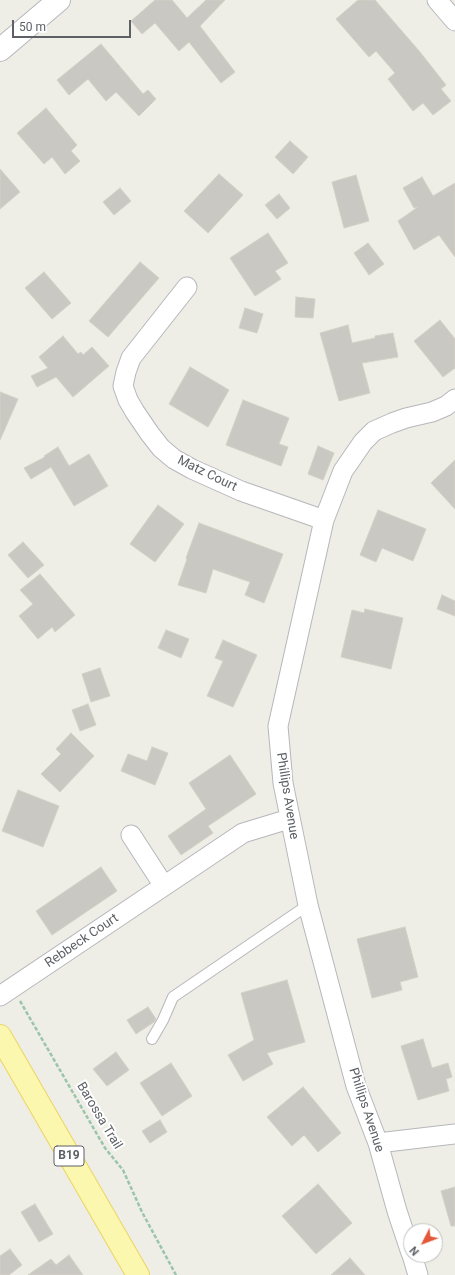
<!DOCTYPE html>
<style>
body{margin:0}
#map{position:relative;width:455px;height:1275px;overflow:hidden;background:#efeee6;font-family:Roboto,sans-serif}
canvas{display:block}
.north{position:absolute;left:403px;top:1223px;width:40px;height:40px;box-sizing:border-box;background:#fff;border:1px solid #bebfc1;border-radius:50%;rotate:228deg;font-size:11px;font-weight:700;line-height:16px;text-align:center;color:#5d6065}
.north::after{content:'';display:block;margin:auto;width:14px;height:18px;background:#e25839;clip-path:polygon(50% 0,100% 100%,50% 72%,0 100%)}
.scale{position:absolute;left:12px;top:20px;width:119px;height:18px;box-sizing:border-box;border:2px solid #5d6065;border-top:0;padding-left:5px;font-size:12px;line-height:14px;white-space:nowrap;color:#5d6065;-webkit-text-stroke:3px #fff;paint-order:stroke}
</style>
<div id="map">
<canvas width="455" height="1275"></canvas>
<div class="north">N</div>
<div class="scale">50 m</div>
</div>
<script>
const ctx = document.querySelector('canvas').getContext('2d');
ctx.lineJoin = 'round';
function fillPath(path, color) { ctx.fillStyle = color; ctx.fill(path, 'evenodd'); }
const toPath = rows => new Path2D(rows.map(r => 'M' + r).join(''));
function strokePath(path, color, width, dash) { ctx.strokeStyle = color; ctx.lineWidth = width; ctx.lineCap = dash ? 'butt' : 'round'; ctx.setLineDash(dash || []); ctx.stroke(path); }
function write(font, color, halo, rows, align = 'center') {
  ctx.font = font + ' Roboto,sans-serif'; ctx.lineWidth = 4; ctx.setLineDash([]); ctx.textBaseline = 'middle'; ctx.strokeStyle = halo; ctx.fillStyle = color; for (const [text, x, y, turn = 0] of rows) {
    ctx.save(); ctx.translate(x, y); ctx.rotate((+turn || 0) * Math.PI / 180); ctx.textAlign = isNaN(turn) ? turn : align; if (halo) ctx.strokeText(text, 0, 0); ctx.fillText(text, 0, 0); ctx.restore();
  }
}
const building = toPath([
 [155,0,172,0,187,18,206,0,225,0,200,26,235,72,221,83,189,42,179,51,155,23,142,34,131,21,155,0],
 [358,0,375,0,420,52,446,85,441,89,451,101,433,115,423,103,413,111,388,79,395,73,376,51,369,57,336,19,358,0],
 [101,44,143,94,148,90,156,99,139,116,116,92,106,101,88,79,69,95,57,80,101,44],
 [46,108,77,145,71,151,80,161,65,174,52,157,44,164,17,133,46,108],
 [290,141,308,157,293,174,275,157,290,141],
 [0,169,20,192,0,209,0,169],
 [219,174,243,195,208,233,184,211,219,174],
 [356,175,369,221,344,228,332,182,356,175],
 [422,177,433,196,455,183,455,257,439,235,414,250,398,221,418,207,414,208,403,188,422,177],
 [120,188,131,201,114,215,103,202,120,188],
 [279,194,290,208,277,219,265,205,279,194],
 [268,233,288,263,275,271,281,279,255,296,230,258,268,233],
 [368,243,384,264,369,275,354,253,368,243],
 [140,262,159,278,108,337,89,321,140,262],
 [44,272,71,303,52,319,25,288,44,272],
 [296,297,315,299,313,318,295,317,296,297],
 [245,308,263,314,257,333,239,328,245,308],
 [440,320,455,339,455,368,443,377,414,341,440,320],
 [348,325,352,343,375,338,375,336,393,333,398,357,362,363,370,393,339,401,320,333,348,325],
 [63,336,78,354,81,352,83,355,92,347,109,366,73,397,56,377,37,387,31,376,48,368,39,357,63,336],
 [190,367,229,390,208,427,169,404,190,367],
 [0,392,18,399,0,440,0,392],
 [243,400,289,418,279,444,288,447,281,466,226,445,243,400],
 [318,446,334,453,323,480,308,474,318,446],
 [58,447,69,466,89,454,108,486,74,506,51,467,31,479,24,468,45,457,44,456,58,447],
 [455,460,455,509,431,483,455,460],
 [158,505,184,524,155,562,130,544,158,505],
 [378,510,426,529,413,561,382,548,376,562,360,555,378,510],
 [199,523,283,554,264,603,245,595,250,582,213,569,206,593,178,585,187,559,186,558,199,523],
 [23,542,44,565,28,578,8,555,23,542],
 [40,574,75,615,55,632,52,627,38,639,19,616,33,604,20,590,40,574],
 [442,595,455,601,455,616,437,609,442,595],
 [365,609,403,618,391,669,341,657,352,610,364,613,365,609],
 [166,630,189,639,181,658,158,648,166,630],
 [223,640,257,655,233,707,207,696,223,661,215,658,223,640],
 [100,668,110,696,91,702,82,674,100,668],
 [88,704,96,725,80,731,72,710,88,704],
 [71,733,94,756,60,792,41,774,61,754,56,749,71,733],
 [152,747,168,753,155,785,121,771,128,754,147,761,152,747],
 [230,755,256,794,208,826,213,833,181,855,168,836,206,809,189,783,230,755],
 [18,790,59,806,43,847,2,831,18,790],
 [101,867,117,891,52,935,36,911,101,867],
 [405,927,418,977,400,982,402,990,372,998,357,939,405,927],
 [287,980,305,1042,267,1053,273,1064,243,1081,228,1055,254,1040,241,993,287,980],
 [148,1007,156,1019,154,1022,136,1034,127,1020,148,1007],
 [423,1039,432,1068,448,1063,452,1077,446,1079,449,1091,418,1100,401,1046,423,1039],
 [116,1052,129,1070,107,1086,93,1069,116,1052],
 [171,1063,192,1096,162,1116,140,1083,171,1063],
 [303,1087,341,1133,318,1152,304,1135,292,1146,267,1117,303,1087],
 [160,1120,167,1132,150,1143,142,1131,160,1120],
 [318,1184,352,1223,316,1254,282,1216,318,1184],
 [455,1187,455,1226,451,1226,441,1191,455,1187],
 [35,1204,53,1234,39,1242,21,1212,35,1204],
 [10,1249,22,1265,9,1275,0,1275,0,1256,10,1249],
 [69,1255,83,1275,28,1275,51,1259,56,1265,69,1255],
 [350,1258,365,1275,331,1275,350,1258]
]);
fillPath(building, '#cac8c2');
strokePath(building, '#d3d0c4', 1);
const service = toPath([
 [152,1039,163,1020,173,997,308,905]
]);
const minor = toPath([
 [437,0,455,21],
 [187,287,131,358,126,372,123,386,128,400,135,412,150,434,161,448,174,459,192,469,241,491,324,520],
 [131,835,164,886],
 [0,996,243,833,289,819],
 [378,1143,455,1134],
 [411,1253,397,1211,378,1143,356,1086,308,905,283,783,278,726,324,520,343,471,363,442,374,431,392,423,406,418,432,412,446,406,455,399],
 [412,1255,418,1275]
]);
const tertiary = toPath([
 [0,50,59,0]
]);
const primary = toPath([
 [0,1036,138,1275]
]);
strokePath(service, '#b6b7bc', 12);
strokePath(minor, '#b6b7bc', 21);
strokePath(tertiary, '#b6b7bc', 24);
strokePath(primary, '#ebd462', 24);
strokePath(toPath([
 [20,1001,105,1148,123,1170,142,1212,176,1275]
]), '#9bc4ac', 2.5, [4, 2]);
strokePath(service, '#fff', 10);
strokePath(minor, '#fff', 19);
strokePath(tertiary, '#fff', 22);
strokePath(primary, '#fcf7ae', 22);
for (const [x, y, w] of [
 [69,1156,30]
]) { const box = new Path2D(); box.roundRect(x - w / 2, y - 10, w, 20, 3); ctx.fillStyle = '#fff'; ctx.fill(box); strokePath(box, '#5d6065', 1); }
write('bold 12px', '#5d6065', null, [
 ["B19",69,1156]
]);
write('13px', '#5d6065', '#fff', [
 ["Matz Court",207,474,26],
 ["Phillips Avenue",287,796,81],
 ["Rebbeck Court",82,941,-34],
 ["Phillips Avenue",366,1110,72],
 ["Barossa Trail",99,1116,59]
]);
</script>
